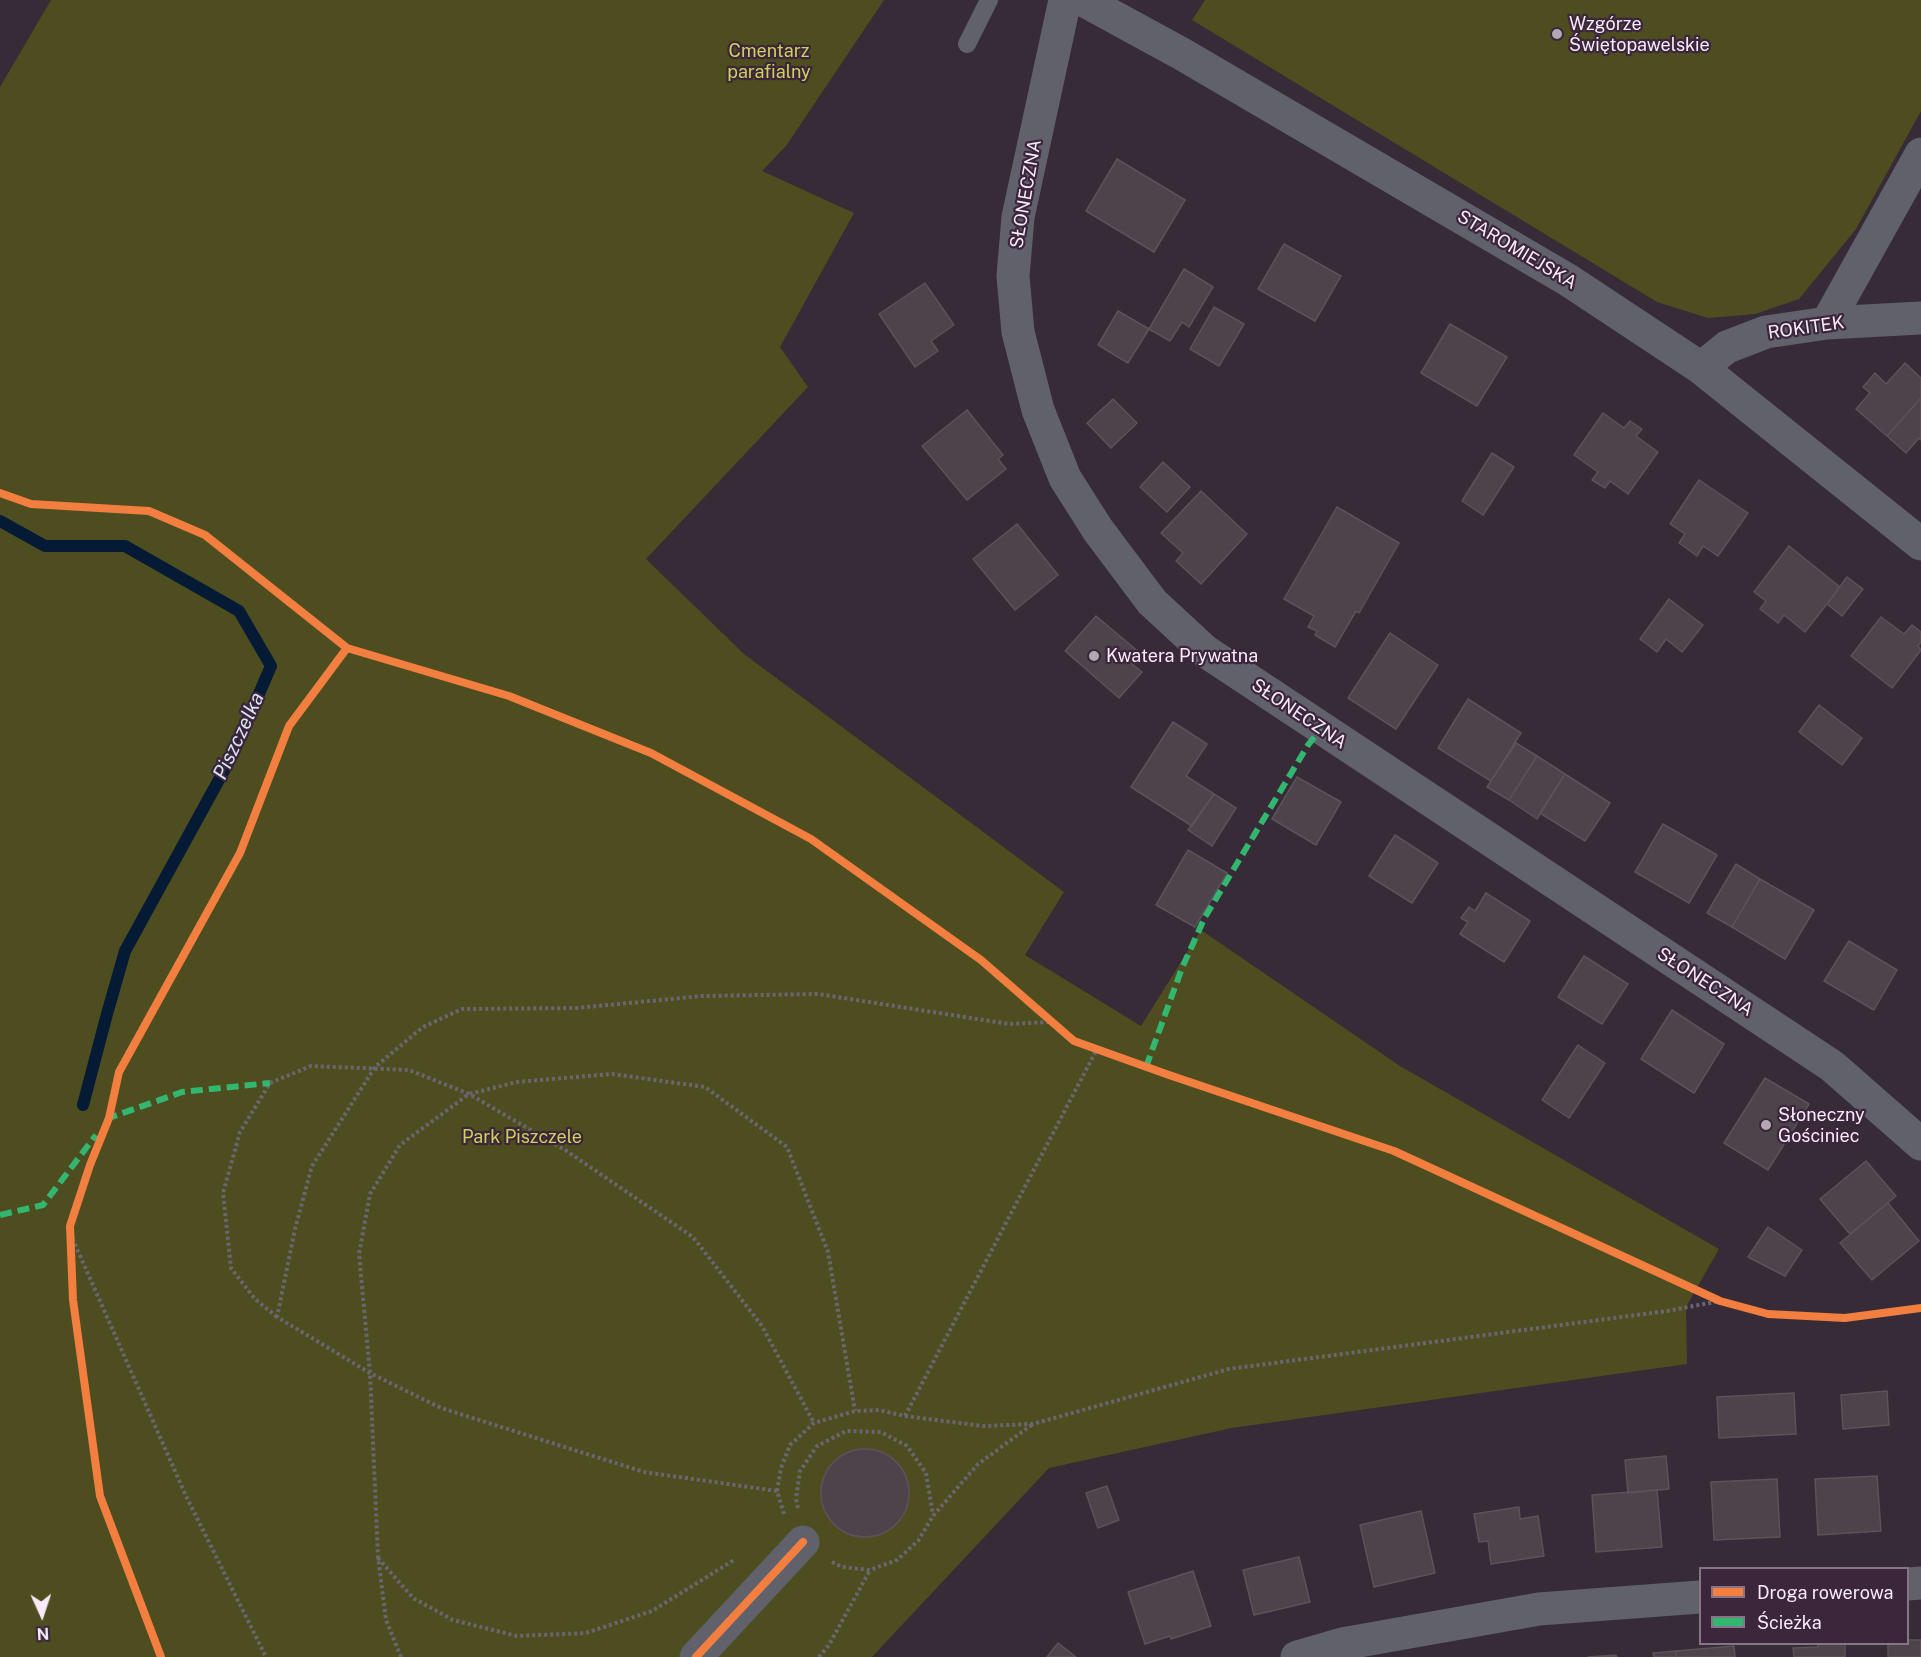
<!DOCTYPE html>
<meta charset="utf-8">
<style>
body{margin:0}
#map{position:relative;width:1921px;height:1657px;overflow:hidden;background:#362b36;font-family:"Public Sans",sans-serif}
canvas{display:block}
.legend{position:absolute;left:1699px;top:1567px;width:210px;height:78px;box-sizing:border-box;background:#3b263b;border:2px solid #877487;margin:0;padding:8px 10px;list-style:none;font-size:18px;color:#f8eaf8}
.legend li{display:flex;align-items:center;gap:12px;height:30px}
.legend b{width:30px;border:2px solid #877487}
.north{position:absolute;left:12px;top:1585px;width:60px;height:60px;-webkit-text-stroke:4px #3b263b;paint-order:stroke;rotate:177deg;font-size:16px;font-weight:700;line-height:24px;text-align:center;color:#f8eaf8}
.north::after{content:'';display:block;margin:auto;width:21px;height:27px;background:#f8eaf8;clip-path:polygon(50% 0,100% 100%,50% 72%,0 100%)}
</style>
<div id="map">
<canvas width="1921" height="1657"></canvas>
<ul class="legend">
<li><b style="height:8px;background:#f27e40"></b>Droga rowerowa</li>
<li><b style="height:8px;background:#33b770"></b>Ścieżka</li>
</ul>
<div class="north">N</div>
</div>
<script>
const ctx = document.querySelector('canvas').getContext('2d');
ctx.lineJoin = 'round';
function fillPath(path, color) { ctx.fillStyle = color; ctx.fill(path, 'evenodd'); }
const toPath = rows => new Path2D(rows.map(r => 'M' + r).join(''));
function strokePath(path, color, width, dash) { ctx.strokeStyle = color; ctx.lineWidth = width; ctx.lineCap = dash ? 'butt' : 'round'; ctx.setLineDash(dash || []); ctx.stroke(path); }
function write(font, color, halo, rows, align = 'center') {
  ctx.font = font + ' "Public Sans",sans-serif'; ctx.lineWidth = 4.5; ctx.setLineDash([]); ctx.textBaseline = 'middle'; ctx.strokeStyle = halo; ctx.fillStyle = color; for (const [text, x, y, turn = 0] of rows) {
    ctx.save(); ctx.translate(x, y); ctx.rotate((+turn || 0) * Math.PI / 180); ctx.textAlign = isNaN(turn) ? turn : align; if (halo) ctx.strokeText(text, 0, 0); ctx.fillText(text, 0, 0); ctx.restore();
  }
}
fillPath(toPath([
 [51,0,884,0,786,146,762,171,854,213,780,347,808,387,646,559,744,654,1064,892,1025,955,1141,1026,1201,930,1400,1066,1719,1249,1686,1307,1687,1364,1232,1428,1049,1468,872,1657,0,1657,0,87],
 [1205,0,1921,0,1921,111,1856,229,1799,299,1755,314,1708,318,1657,302,1192,20]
]), '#4d4d20');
strokePath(toPath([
 [0,521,45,546,125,546,239,611,271,666,232,756,125,951,107,1014,83,1105]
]), '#051a35', 12);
const building = toPath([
 [1117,159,1185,200,1154,252,1086,211,1117,159],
 [1284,244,1341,276,1315,321,1258,289,1284,244],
 [1184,269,1213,287,1189,327,1182,322,1170,341,1149,329,1184,269],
 [925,283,954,325,931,341,938,351,915,367,879,314,925,283],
 [1214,307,1244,324,1219,366,1190,349,1214,307],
 [1118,311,1149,329,1128,363,1098,345,1118,311],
 [1450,324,1507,357,1477,406,1421,373,1450,324],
 [1905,363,1921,378,1921,398,1887,436,1856,409,1870,393,1863,387,1875,373,1886,384,1905,363],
 [1921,398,1921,440,1919,438,1906,453,1887,436,1921,398],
 [1113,399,1137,423,1111,448,1087,423,1113,399],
 [967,410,1003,455,998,459,1006,469,967,500,922,446,967,410],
 [1603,413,1624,428,1630,421,1642,429,1636,436,1658,452,1628,494,1610,481,1605,488,1592,480,1598,472,1574,455,1603,413],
 [1492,453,1514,467,1483,515,1462,501,1492,453],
 [1163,462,1190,487,1167,512,1140,487,1163,462],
 [1699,480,1748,513,1718,556,1703,546,1697,556,1679,543,1685,534,1670,524,1699,480],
 [1201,491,1247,534,1201,584,1176,561,1183,553,1161,533,1201,491],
 [1337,507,1399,543,1359,613,1356,611,1335,647,1315,635,1317,631,1308,627,1314,616,1284,599,1337,507],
 [1017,524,1058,575,1015,610,973,559,1017,524],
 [1789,546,1840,587,1805,632,1784,615,1778,623,1760,609,1766,601,1754,592,1789,546],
 [1847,577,1863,589,1842,616,1827,604,1847,577],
 [1669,599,1703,625,1682,652,1666,639,1657,652,1640,639,1669,599],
 [1096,616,1140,653,1131,663,1142,672,1119,698,1065,651,1096,616],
 [1881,617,1904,634,1912,625,1921,632,1921,642,1918,646,1921,650,1892,688,1851,656,1881,617],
 [1390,633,1438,665,1396,729,1348,698,1390,633],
 [1468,699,1521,733,1491,781,1438,748,1468,699],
 [1819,705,1862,738,1842,765,1799,732,1819,705],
 [1173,722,1207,744,1186,776,1214,794,1192,826,1131,787,1173,722],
 [1516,743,1537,756,1509,800,1487,787,1516,743],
 [1537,756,1565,774,1537,819,1509,800,1537,756],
 [1565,774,1610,803,1585,841,1540,813,1565,774],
 [1297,777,1341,802,1316,845,1272,819,1297,777],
 [1214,794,1236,808,1212,846,1188,830,1214,794],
 [1663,824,1717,855,1689,903,1635,872,1663,824],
 [1395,835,1438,863,1412,903,1369,876,1395,835],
 [1188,850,1227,873,1195,927,1156,905,1188,850],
 [1736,864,1760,879,1732,927,1707,913,1736,864],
 [1760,879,1814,910,1785,959,1732,927,1760,879],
 [1486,893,1530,921,1504,962,1460,934,1468,922,1461,918,1469,907,1475,911,1486,893],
 [1849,941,1897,970,1874,1010,1824,981,1849,941],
 [1584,956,1628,984,1602,1024,1558,997,1584,956],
 [1672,1010,1724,1044,1694,1093,1641,1059,1672,1010],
 [1578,1045,1605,1063,1569,1118,1542,1100,1578,1045],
 [1765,1078,1809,1104,1768,1170,1724,1143,1765,1078],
 [1866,1161,1896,1196,1850,1234,1820,1199,1866,1161],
 [1888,1203,1919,1241,1872,1280,1840,1243,1888,1203],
 [1768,1227,1802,1250,1785,1276,1748,1257,1768,1227],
 [1887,1391,1889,1425,1843,1429,1841,1395,1887,1391],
 [1794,1393,1796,1434,1719,1438,1717,1397,1794,1393],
 '821 1493a44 44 0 1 1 88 0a44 44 0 1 1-88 0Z',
 [1666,1456,1669,1489,1628,1493,1625,1460,1666,1456],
 [1877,1476,1881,1531,1818,1535,1815,1479,1877,1476],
 [1777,1479,1780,1537,1714,1540,1711,1482,1777,1479],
 [1107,1486,1119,1520,1098,1528,1086,1493,1107,1486],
 [1657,1490,1662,1547,1596,1552,1592,1495,1657,1490],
 [1519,1507,1520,1519,1538,1516,1544,1556,1491,1564,1488,1541,1479,1542,1474,1514,1519,1507],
 [1421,1511,1435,1573,1374,1587,1360,1525,1421,1511],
 [1299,1557,1310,1602,1254,1615,1243,1570,1299,1557],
 [1193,1571,1211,1626,1171,1639,1170,1636,1145,1644,1128,1592,1193,1571],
 [1908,1640,1921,1640,1921,1657,1888,1657,1888,1644,1908,1644,1908,1640],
 [1058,1643,1076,1657,1047,1657,1058,1643],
 [1818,1644,1845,1644,1845,1657,1794,1657,1793,1648,1818,1647,1818,1644],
 [1734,1646,1735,1657,1676,1657,1676,1651,1734,1646],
 [1676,1651,1676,1657,1654,1657,1653,1653,1676,1651],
 [1616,1655,1617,1657,1588,1657,1616,1655]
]);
fillPath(building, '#4d434b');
strokePath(building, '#5e525a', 1.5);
strokePath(toPath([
 [70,1233,186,1496,266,1657],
 [277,1317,255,1299,231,1268,223,1193,240,1132,270,1083,311,1066,409,1070,469,1094,565,1150,693,1237,762,1326,814,1423],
 [905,1416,1097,1049],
 [777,1491,644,1472,441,1408,370,1373,277,1317,295,1229,312,1166,375,1067,423,1027,462,1009,577,1008,702,996,818,994,1009,1024,1050,1022],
 [798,1508,796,1499,800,1471,817,1446,846,1431,881,1432,907,1446,926,1473,933,1515],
 [784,1514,777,1491,781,1468,790,1445,814,1423,855,1411,879,1410,905,1416,983,1426,1033,1424,1229,1369,1667,1311,1720,1301],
 [378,1558,413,1598,453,1620,517,1636,586,1633,652,1611,734,1560],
 [832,1562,842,1567,870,1570,897,1560,918,1541,933,1516,978,1464,1033,1424],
 [401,1657,386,1620,378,1557,370,1373,359,1254,370,1194,400,1145,469,1094,517,1082,612,1074,705,1087,787,1147,828,1252,855,1411],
 [819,1657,829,1645,870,1570]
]), '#6a6670', 4, [3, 3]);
strokePath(toPath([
 [967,44,989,0]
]), '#61616c', 18);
strokePath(toPath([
 [1065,0,1018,217,1013,276,1018,332,1038,410,1065,478,1098,530,1152,602,1205,651,1832,1066,1921,1144],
 [1083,0,1182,54,1568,280,1701,368,1921,544],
 [1827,323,1921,154],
 [1701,368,1727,347,1766,332,1827,323,1921,318],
 [1908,1584,1921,1583],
 [696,1657,803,1542],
 [1297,1657,1342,1644,1539,1609,1700,1597]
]), '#61616c', 33);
strokePath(toPath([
 [1146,1067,1182,968,1205,917,1308,745,1321,729],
 [107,1121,109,1118,182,1092,270,1083],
 [0,1215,43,1205,96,1135]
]), '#33b770', 6, [12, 6]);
strokePath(toPath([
 [0,493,31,504,149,511,205,535,347,648,509,696,651,753,811,839,981,960,1074,1041,1169,1075,1394,1151,1720,1301,1768,1314,1845,1318,1921,1308],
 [161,1657,100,1496,73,1300,70,1226,90,1165,109,1118,119,1072,240,853,289,726,347,648],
 [696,1657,803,1542]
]), '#f27e40', 8);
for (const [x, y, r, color] of [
 [1557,34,6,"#b4a7b4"],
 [1094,656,6,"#b4a7b4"],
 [1766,1125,6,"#b4a7b4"]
]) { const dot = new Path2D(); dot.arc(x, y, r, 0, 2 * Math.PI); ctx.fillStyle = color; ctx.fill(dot); strokePath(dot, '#3b263b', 2); }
write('18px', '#f8eaf8', '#3b263b', [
 ["Wzgórze",1569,24],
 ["Świętopawelskie",1569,45],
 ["Kwatera Prywatna",1106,656],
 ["Słoneczny",1778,1115],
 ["Gościniec",1778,1136]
], 'left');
write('18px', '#ced15b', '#3b263b', [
 ["Cmentarz",769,51],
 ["parafialny",769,72],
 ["Park Piszczele",522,1137]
]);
write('18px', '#f8eaf8', '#3b263b', [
 ["SŁONECZNA",1026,194,-80],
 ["STAROMIEJSKA",1517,250,31],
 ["ROKITEK",1806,328,-8],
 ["SŁONECZNA",1299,714,34],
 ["SŁONECZNA",1705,982,33]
]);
write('italic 20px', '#d7e5f6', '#3b263b', [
 ["Piszczelka",239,736,-65]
]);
</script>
